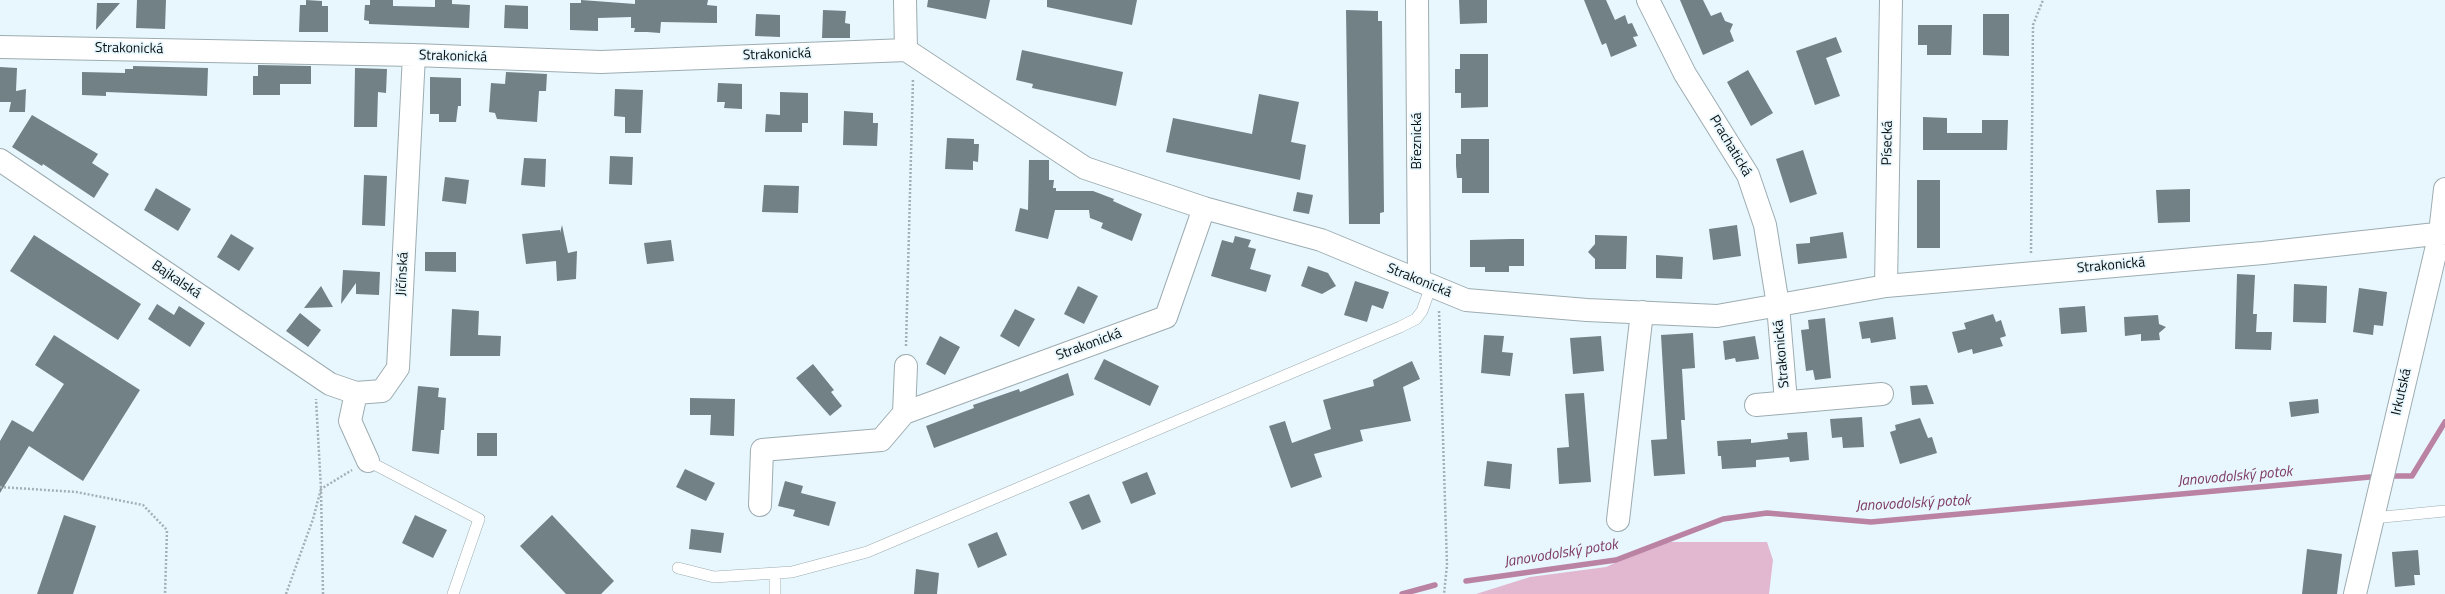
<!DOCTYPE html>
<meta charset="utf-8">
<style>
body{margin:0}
canvas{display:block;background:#e7f7fd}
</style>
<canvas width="2445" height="594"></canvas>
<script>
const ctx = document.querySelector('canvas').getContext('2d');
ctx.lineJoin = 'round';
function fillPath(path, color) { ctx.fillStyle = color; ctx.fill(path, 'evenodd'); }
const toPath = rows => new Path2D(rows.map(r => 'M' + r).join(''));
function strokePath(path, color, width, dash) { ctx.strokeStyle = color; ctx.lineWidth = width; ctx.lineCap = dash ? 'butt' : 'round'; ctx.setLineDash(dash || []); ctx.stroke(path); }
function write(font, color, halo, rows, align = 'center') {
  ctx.font = font + ' "Titillium Web",sans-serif'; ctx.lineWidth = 3.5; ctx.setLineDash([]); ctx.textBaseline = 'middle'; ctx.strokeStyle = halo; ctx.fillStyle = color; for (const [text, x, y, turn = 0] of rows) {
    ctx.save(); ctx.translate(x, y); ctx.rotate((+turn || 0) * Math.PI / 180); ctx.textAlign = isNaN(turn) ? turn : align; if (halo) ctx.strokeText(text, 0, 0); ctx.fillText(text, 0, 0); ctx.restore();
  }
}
fillPath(toPath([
 [1670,542,1767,542,1773,560,1769,594,1476,594,1530,577,1606,567,1646,549]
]), '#e1b8d0');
strokePath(toPath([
 [2389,476,2412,476,2445,422],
 [1466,581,1616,560,1723,519,1767,513,1871,522,2370,477],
 [1402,594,1435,585]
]), '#ba83a4', 5.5);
fillPath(toPath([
 [137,0,166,0,165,29,136,28],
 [306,0,322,1,322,6,328,6,328,32,299,32,300,5,306,5],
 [370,0,393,0,393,6,435,7,435,0,452,0,452,4,470,5,469,28,369,24,369,21,364,20,365,5,370,5],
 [581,0,635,4,635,0,708,0,707,5,717,6,717,23,661,22,660,33,647,32,634,32,635,28,631,28,631,17,598,18,598,31,570,30,570,3,581,3],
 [928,0,990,0,986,19,927,7],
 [1047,0,1137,0,1132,25,1047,7],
 [1459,0,1487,0,1487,23,1460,24],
 [1584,0,1606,0,1615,20,1625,15,1628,24,1632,23,1638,36,1633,37,1637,46,1611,57,1606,43,1602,45],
 [1680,0,1703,0,1711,16,1721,12,1725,21,1733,24,1730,31,1734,41,1703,55],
 [97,3,120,3,96,30],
 [505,5,528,6,528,29,504,28],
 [823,10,846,11,845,23,850,24,850,38,822,38],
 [1346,10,1378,11,1378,21,1382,21,1384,212,1380,213,1380,224,1349,224],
 [756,14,780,15,780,37,755,36],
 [1983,14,2009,14,2009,56,1983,55],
 [1918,25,1952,25,1951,55,1927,55,1927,45,1918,45],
 [1836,37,1842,52,1826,58,1840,96,1815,105,1796,51],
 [1022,50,1123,72,1116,106,1032,88,1033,84,1016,80],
 [1460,54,1488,54,1488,107,1461,108,1461,93,1455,93,1455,69,1460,69],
 [258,65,311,66,311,84,280,84,280,95,253,95,253,76,258,76],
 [133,66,208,68,207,96,106,92,106,96,82,95,82,72,125,73,125,69,133,69],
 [0,67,17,68,16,91,26,89,25,112,9,112,11,102,0,102],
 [355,68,387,69,386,93,378,92,377,127,354,127],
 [1748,70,1773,113,1751,126,1727,82],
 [506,72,547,74,546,91,539,91,537,122,497,119,495,113,489,112,491,83,505,84],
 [430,77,461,78,461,106,458,106,456,122,439,122,439,114,430,114],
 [718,83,742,84,742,109,724,108,725,102,717,102],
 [615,89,643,90,641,133,625,133,625,117,614,116],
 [780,92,808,93,808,123,802,123,802,132,765,132,766,114,780,115],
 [1259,94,1299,102,1291,142,1306,145,1300,180,1166,152,1173,118,1252,134],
 [844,111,873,113,873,123,878,123,877,146,843,145],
 [32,115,98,154,92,163,109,174,94,198,43,164,42,166,12,147],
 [1923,117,1947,118,1947,133,1982,133,1982,120,2008,120,2007,150,1923,150],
 [947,138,974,139,974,144,979,144,978,162,973,161,973,170,945,169],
 [1461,139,1489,139,1489,193,1462,193,1462,178,1457,178,1456,166,1456,154,1461,154],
 [1803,150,1817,194,1790,203,1776,159],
 [610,156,633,157,632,185,609,184],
 [524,158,546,159,545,187,521,185],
 [1029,160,1049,160,1049,180,1054,180,1053,188,1056,188,1056,191,1093,191,1114,199,1113,201,1142,214,1132,241,1101,228,1103,223,1090,218,1089,210,1055,210,1048,239,1015,231,1020,208,1028,210],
 [364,175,387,176,385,226,362,225],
 [445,177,469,180,466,204,442,201],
 [1917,180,1940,180,1940,248,1917,248],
 [764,185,799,186,798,213,762,212],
 [156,188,191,209,178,231,144,210],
 [2190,189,2190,222,2158,223,2156,190],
 [1297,192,1313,195,1309,214,1293,211],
 [562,225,568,253,577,251,576,279,557,281,556,261,526,264,522,234,560,230,560,233],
 [1737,225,1741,256,1713,260,1709,229],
 [1843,232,1847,258,1798,264,1796,244,1810,243,1810,237],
 [231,234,254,248,239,271,217,257],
 [34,235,141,304,118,340,10,271],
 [1595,235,1627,236,1626,269,1595,269,1595,259,1588,252,1595,244],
 [1235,236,1251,240,1248,247,1256,249,1250,269,1271,275,1266,292,1211,276,1222,240,1233,243],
 [1511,239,1524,239,1524,266,1509,266,1509,272,1485,272,1485,267,1470,267,1470,240],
 [671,240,674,261,647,264,644,243],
 [425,252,456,252,456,272,425,271],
 [1656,255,1683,257,1682,279,1656,278],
 [1308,266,1328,273,1336,286,1322,294,1301,286],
 [343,270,380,272,379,295,356,294,356,283,341,304],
 [2237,274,2255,275,2253,314,2257,314,2256,332,2272,332,2271,350,2235,349],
 [1355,281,1389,292,1383,309,1372,305,1367,322,1344,315],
 [2294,284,2327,286,2326,323,2293,322],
 [321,286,333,307,304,308],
 [1078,286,1098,296,1084,324,1064,314],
 [2359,288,2387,292,2383,326,2374,325,2373,335,2353,332],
 [157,304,174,315,179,306,205,323,190,347,148,319],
 [2085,306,2087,332,2061,334,2059,308],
 [452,309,479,311,478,335,501,336,500,356,450,356],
 [1015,309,1035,319,1019,347,1000,336],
 [300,313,321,330,308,347,286,331],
 [1993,314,1996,322,2001,320,2006,336,2000,338,2003,346,1973,354,1972,349,1958,353,1952,332,1966,329,1964,323],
 [2158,315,2159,324,2166,327,2159,333,2160,340,2141,341,2141,334,2125,336,2124,317],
 [1893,317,1896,339,1871,343,1870,338,1862,339,1859,322],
 [1825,318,1831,378,1815,380,1813,370,1806,371,1801,330,1809,329,1808,320],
 [1693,333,1695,368,1682,369,1685,420,1681,420,1685,474,1654,476,1651,440,1667,439,1661,335],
 [54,335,140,390,83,481,29,446,0,493,0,441,12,420,33,432,64,384,35,365],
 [1484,335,1504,336,1502,352,1513,353,1510,376,1481,373],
 [940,336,960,347,945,375,926,364],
 [1601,336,1604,371,1573,374,1570,338],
 [1755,336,1759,359,1736,362,1735,358,1725,360,1723,341],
 [1104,359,1159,386,1150,406,1094,379],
 [1412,361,1420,379,1403,387,1411,421,1360,430,1363,441,1314,454,1322,477,1291,488,1269,426,1285,421,1292,443,1331,429,1323,400,1374,386,1373,380],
 [813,364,834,390,831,392,842,406,830,416,796,378],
 [1068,373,1074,395,934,448,926,426,974,408,973,405,1019,389,1020,392],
 [1927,385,1934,404,1912,405,1910,386],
 [418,386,439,388,438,397,446,398,444,430,441,430,439,454,412,451],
 [1584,393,1591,482,1559,484,1557,448,1569,447,1565,394],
 [690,398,735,399,734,436,710,435,711,415,690,415],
 [2318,399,2319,413,2291,417,2289,402],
 [1862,417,1864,447,1843,448,1842,437,1832,438,1830,419],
 [1920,418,1928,438,1932,437,1937,453,1900,464,1890,432,1896,430,1895,425],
 [1807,432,1809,460,1790,462,1789,457,1756,460,1756,467,1722,469,1721,456,1718,456,1717,441,1751,439,1751,443,1788,439,1787,433],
 [477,433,497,433,497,456,477,456],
 [1487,461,1512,464,1510,489,1484,486],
 [685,469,715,483,706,501,676,487],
 [1147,472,1156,494,1131,504,1122,482],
 [785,481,803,486,801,493,836,502,829,526,793,516,795,510,778,506],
 [1089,494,1101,522,1082,530,1069,502],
 [64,515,96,526,73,594,37,594],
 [415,515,447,530,433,558,402,543],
 [552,515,614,581,601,594,566,594,520,546],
 [691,529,724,533,721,553,689,549],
 [997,532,1007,555,978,568,968,544],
 [2307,549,2342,554,2337,594,2302,594],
 [2418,550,2420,575,2414,575,2415,585,2395,587,2392,552],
 [916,569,939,573,937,594,914,594]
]), '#728186');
const service = toPath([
 [368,461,479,519,453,594],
 [2373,518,2445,511],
 [678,568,714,577,792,572,867,552,1400,327,1416,319,1422,311,1431,286],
 [775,574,775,594]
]);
const minor = toPath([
 [905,0,906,50],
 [1417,0,1419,281],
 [1648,0,1685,74,1748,175,1765,225,1778,305,1786,402],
 [0,47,414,55,601,62,906,50,1085,168,1204,208,1321,240,1466,300,1587,310,1717,316,1886,286,2263,253,2445,233],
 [0,160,330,384,356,393],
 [1886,286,1891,0],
 [1756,405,1882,394],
 [904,413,906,366],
 [368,461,350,421,356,393,382,391,398,368,414,55],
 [760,505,762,450,881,440,904,413,1166,317,1204,208],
 [1618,520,1642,312],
 [2355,594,2440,233,2445,189]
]);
strokePath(service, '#9dacb1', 12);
strokePath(minor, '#9dacb1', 24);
strokePath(toPath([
 [2031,253,2033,25,2043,0],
 [1439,311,1447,565,1444,594],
 [906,346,913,79],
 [0,487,76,492,143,505,167,530,165,594],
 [286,594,313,519,321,489,316,399],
 [323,594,321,489,352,470]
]), '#a3b0b5', 2.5, [2, 2]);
strokePath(service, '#fff', 11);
strokePath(minor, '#fff', 22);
write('14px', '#090f10', '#e7f7fd', [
 ["Strakonická",129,49,1],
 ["Strakonická",777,55,-2],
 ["Strakonická",453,57,2],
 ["Březnická",1418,141,-90],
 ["Písecká",1888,143,-89],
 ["Prachatická",1730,146,59],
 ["Strakonická",2111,266,-5],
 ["Jičínská",403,274,-87],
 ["Bajkalská",176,280,34],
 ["Strakonická",1419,281,22],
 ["Strakonická",1089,345,-20],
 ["Strakonická",1782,354,-95],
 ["Irkutská",2402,392,-77]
]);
write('italic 15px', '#7e3a66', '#e7f7fd', [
 ["Janovodolský potok",2235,477,-5],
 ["Janovodolský potok",1913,504,-3],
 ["Janovodolský potok",1561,554,-9]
]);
</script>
